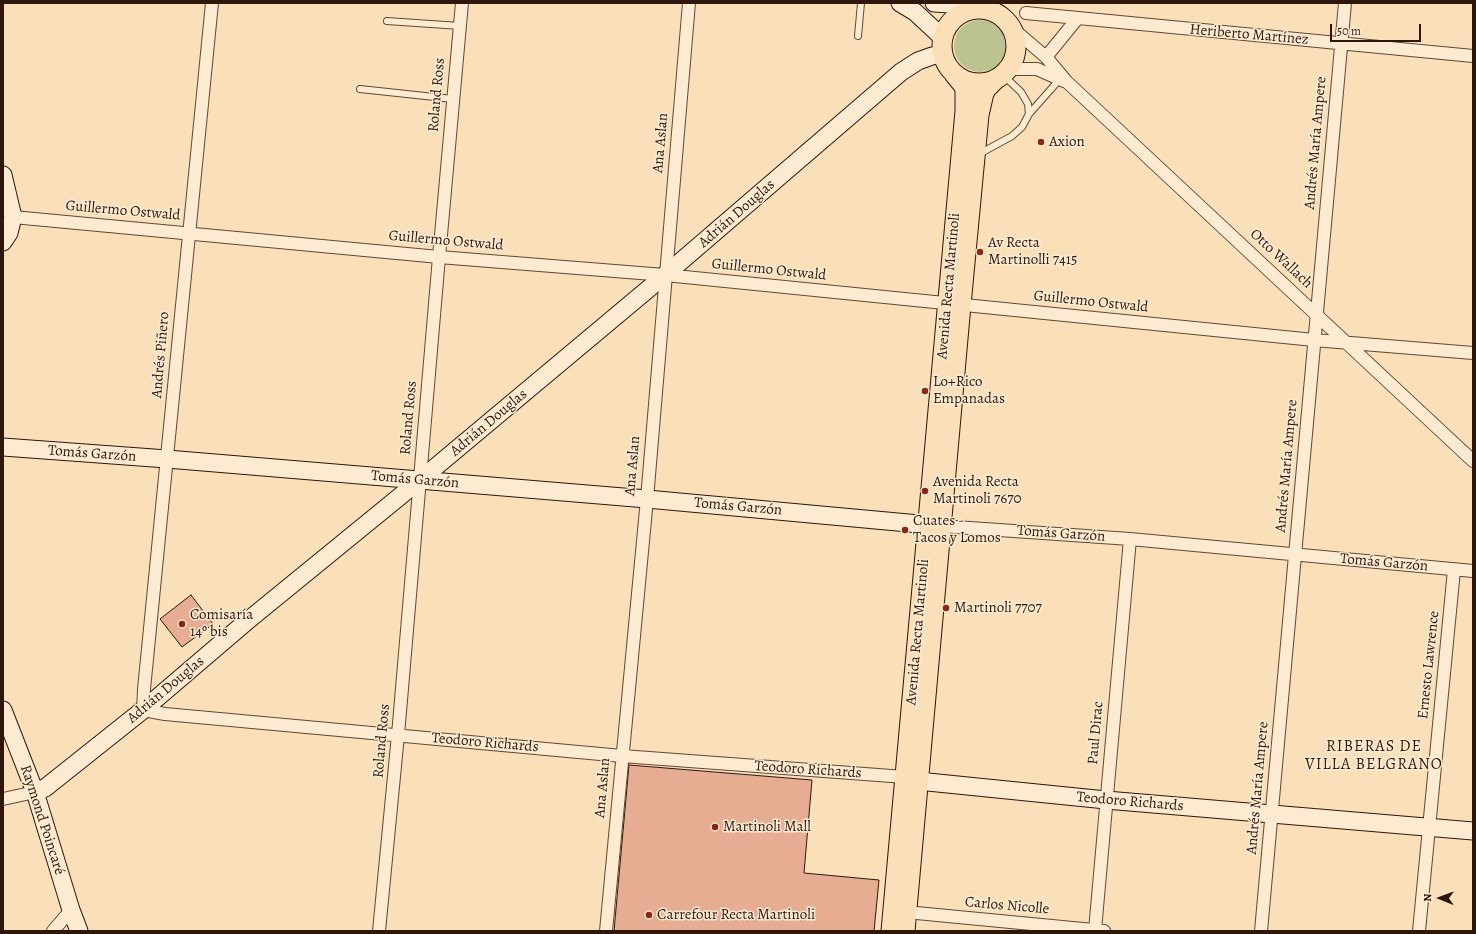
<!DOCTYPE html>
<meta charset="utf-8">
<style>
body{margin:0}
#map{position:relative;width:1476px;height:934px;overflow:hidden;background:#fae0b8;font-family:Alegreya,serif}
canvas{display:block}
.frame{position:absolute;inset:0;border:4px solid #2e160b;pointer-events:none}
.north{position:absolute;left:1420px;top:878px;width:40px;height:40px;-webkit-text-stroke:3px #fcebd1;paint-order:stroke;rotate:271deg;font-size:11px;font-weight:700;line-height:16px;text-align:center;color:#2e160b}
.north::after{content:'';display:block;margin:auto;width:14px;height:18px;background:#2e160b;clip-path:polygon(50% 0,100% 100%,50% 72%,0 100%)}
.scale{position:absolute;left:1330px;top:24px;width:91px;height:18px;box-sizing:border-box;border:2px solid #2e160b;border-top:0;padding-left:5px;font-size:12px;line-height:14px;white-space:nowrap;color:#2e160b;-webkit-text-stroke:3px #fcebd1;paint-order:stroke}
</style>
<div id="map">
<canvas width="1476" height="934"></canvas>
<div class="frame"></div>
<div class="north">N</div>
<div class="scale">50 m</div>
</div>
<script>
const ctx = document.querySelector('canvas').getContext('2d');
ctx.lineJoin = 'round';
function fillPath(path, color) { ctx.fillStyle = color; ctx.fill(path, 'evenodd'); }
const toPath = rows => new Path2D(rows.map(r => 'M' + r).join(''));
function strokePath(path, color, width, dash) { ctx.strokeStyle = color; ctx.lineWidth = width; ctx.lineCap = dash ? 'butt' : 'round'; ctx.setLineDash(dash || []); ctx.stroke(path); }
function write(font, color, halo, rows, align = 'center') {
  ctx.font = font + ' Alegreya,serif'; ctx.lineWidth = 3; ctx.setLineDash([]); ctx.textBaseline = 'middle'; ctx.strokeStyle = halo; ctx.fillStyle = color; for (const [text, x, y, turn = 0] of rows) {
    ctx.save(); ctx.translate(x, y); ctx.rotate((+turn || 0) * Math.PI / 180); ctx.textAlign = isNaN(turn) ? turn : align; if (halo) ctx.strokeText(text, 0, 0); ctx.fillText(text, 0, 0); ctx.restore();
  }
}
fillPath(toPath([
 '954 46a26 26 0 1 1 52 0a26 26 0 1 1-52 0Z'
]), '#bbc391');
const building = toPath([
 [191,595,213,624,182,647,160,619,191,595],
 [629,765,812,780,804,873,879,880,874,931,614,931,629,765]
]);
fillPath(building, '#e7ad92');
strokePath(building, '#2e160b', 1);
const lane = toPath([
 [387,21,460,26],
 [858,36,861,3],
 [360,89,453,99],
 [1029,114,1060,79],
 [979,154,1012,136,1022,127,1029,114,1028,104,1021,92,1003,75]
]);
const street = toPath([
 [212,3,144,689,143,710,165,714,622,756,905,777,911,779],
 [1026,13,1473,56],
 [1012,28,1046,57,1067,82,1473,461],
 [1046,57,1077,19],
 [1008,69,1037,69,1064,81],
 [13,217,439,257,665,275,1314,340,1473,353],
 [941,526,1130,539,1473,571],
 [3,799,35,792],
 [906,912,1104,931],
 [1095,930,1130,539],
 [53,931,71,910],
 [379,931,398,735,439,257,462,3],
 [606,931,647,499,689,3],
 [1261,931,1345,3],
 [1419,931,1454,570]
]);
const secondary = toPath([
 [900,3,915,12,943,38],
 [934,3,950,4,974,9],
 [3,175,13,217,9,233,3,242],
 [3,447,167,459,647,499,941,526],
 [3,710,35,792,71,910,79,931],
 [918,781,1106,800,1473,831],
 [35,792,45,788,143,710,246,622,420,480,665,275,901,72,918,61,932,56,943,54]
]);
const primary = toPath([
 '942 46a37 37 0 1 1 74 0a37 37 0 1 1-74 0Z',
 [891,931,965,111,965,90,963,85,954,74],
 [905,931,961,305,979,115,984,93,987,88,996,79]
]);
strokePath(lane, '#614836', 8);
strokePath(street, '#614836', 14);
strokePath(secondary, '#2e160b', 19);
strokePath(primary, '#2e160b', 21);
strokePath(lane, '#fcebd1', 6);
strokePath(street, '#fcebd1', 12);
strokePath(secondary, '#fcebd1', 17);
strokePath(primary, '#fae0b8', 19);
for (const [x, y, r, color] of [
 [1041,142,4,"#8f2418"],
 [980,252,4,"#8f2418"],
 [925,391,4,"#8f2418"],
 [925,491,4,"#8f2418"],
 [905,530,4,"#8f2418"],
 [946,608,4,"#8f2418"],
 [182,624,4,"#8f2418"],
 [715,827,4,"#8f2418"],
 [649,915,4,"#8f2418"]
]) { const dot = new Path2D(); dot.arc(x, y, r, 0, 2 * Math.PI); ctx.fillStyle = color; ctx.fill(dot); strokePath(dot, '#fcebd1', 1.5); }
write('15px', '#2e160b', '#fcebd1', [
 ["Heriberto Martínez",1249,35,5],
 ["Roland Ross",437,95,-85],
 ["Ana Aslan",661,143,-85],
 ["Andrés María Ampere",1316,143,-85],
 ["Guillermo Ostwald",123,211,5],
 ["Adrián Douglas",737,214,-41],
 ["Guillermo Ostwald",446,241,5],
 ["Otto Wallach",1281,259,43],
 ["Guillermo Ostwald",769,270,6],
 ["Avenida Recta Martinoli",949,286,-85],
 ["Guillermo Ostwald",1091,302,6],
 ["Andrés Piñero",161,355,-85],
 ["Roland Ross",409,418,-85],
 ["Adrián Douglas",489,423,-40],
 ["Tomás Garzón",92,454,4],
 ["Ana Aslan",633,466,-85],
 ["Andrés María Ampere",1287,466,-85],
 ["Tomás Garzón",415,480,5],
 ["Tomás Garzón",738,507,5],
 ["Tomás Garzón",1061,534,4],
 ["Tomás Garzón",1384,563,5],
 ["Avenida Recta Martinoli",918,632,-85],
 ["Ernesto Lawrence",1429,665,-84],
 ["Adrián Douglas",166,690,-40],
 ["Paul Dirac",1096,733,-85],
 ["Roland Ross",382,741,-85],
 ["Teodoro Richards",485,743,5],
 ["Teodoro Richards",808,770,4],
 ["Ana Aslan",603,788,-85],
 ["Andrés María Ampere",1258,788,-85],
 ["Teodoro Richards",1130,802,5],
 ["Raymond Poincaré",42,820,72],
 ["Carlos Nicolle",1007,906,5]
]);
write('15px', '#2e160b', '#fcebd1', [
 ["Axion",1049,142],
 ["Av Recta",988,243],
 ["Martinolli 7415",988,260],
 ["Lo+Rico",933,382],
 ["Empanadas",933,399],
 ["Avenida Recta",933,482],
 ["Martinoli 7670",933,499],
 ["Cuates -",913,521],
 ["Tacos y Lomos",913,538],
 ["Martinoli 7707",954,608],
 ["Comisaría",190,615],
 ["14º bis",190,632],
 ["Martinoli Mall",723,827],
 ["Carrefour Recta Martinoli",657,915]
], 'left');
ctx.letterSpacing = '1px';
write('16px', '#2e160b', '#fcebd1', [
 ["RIBERAS DE",1374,747],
 ["VILLA BELGRANO",1374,765]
]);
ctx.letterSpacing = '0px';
</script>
